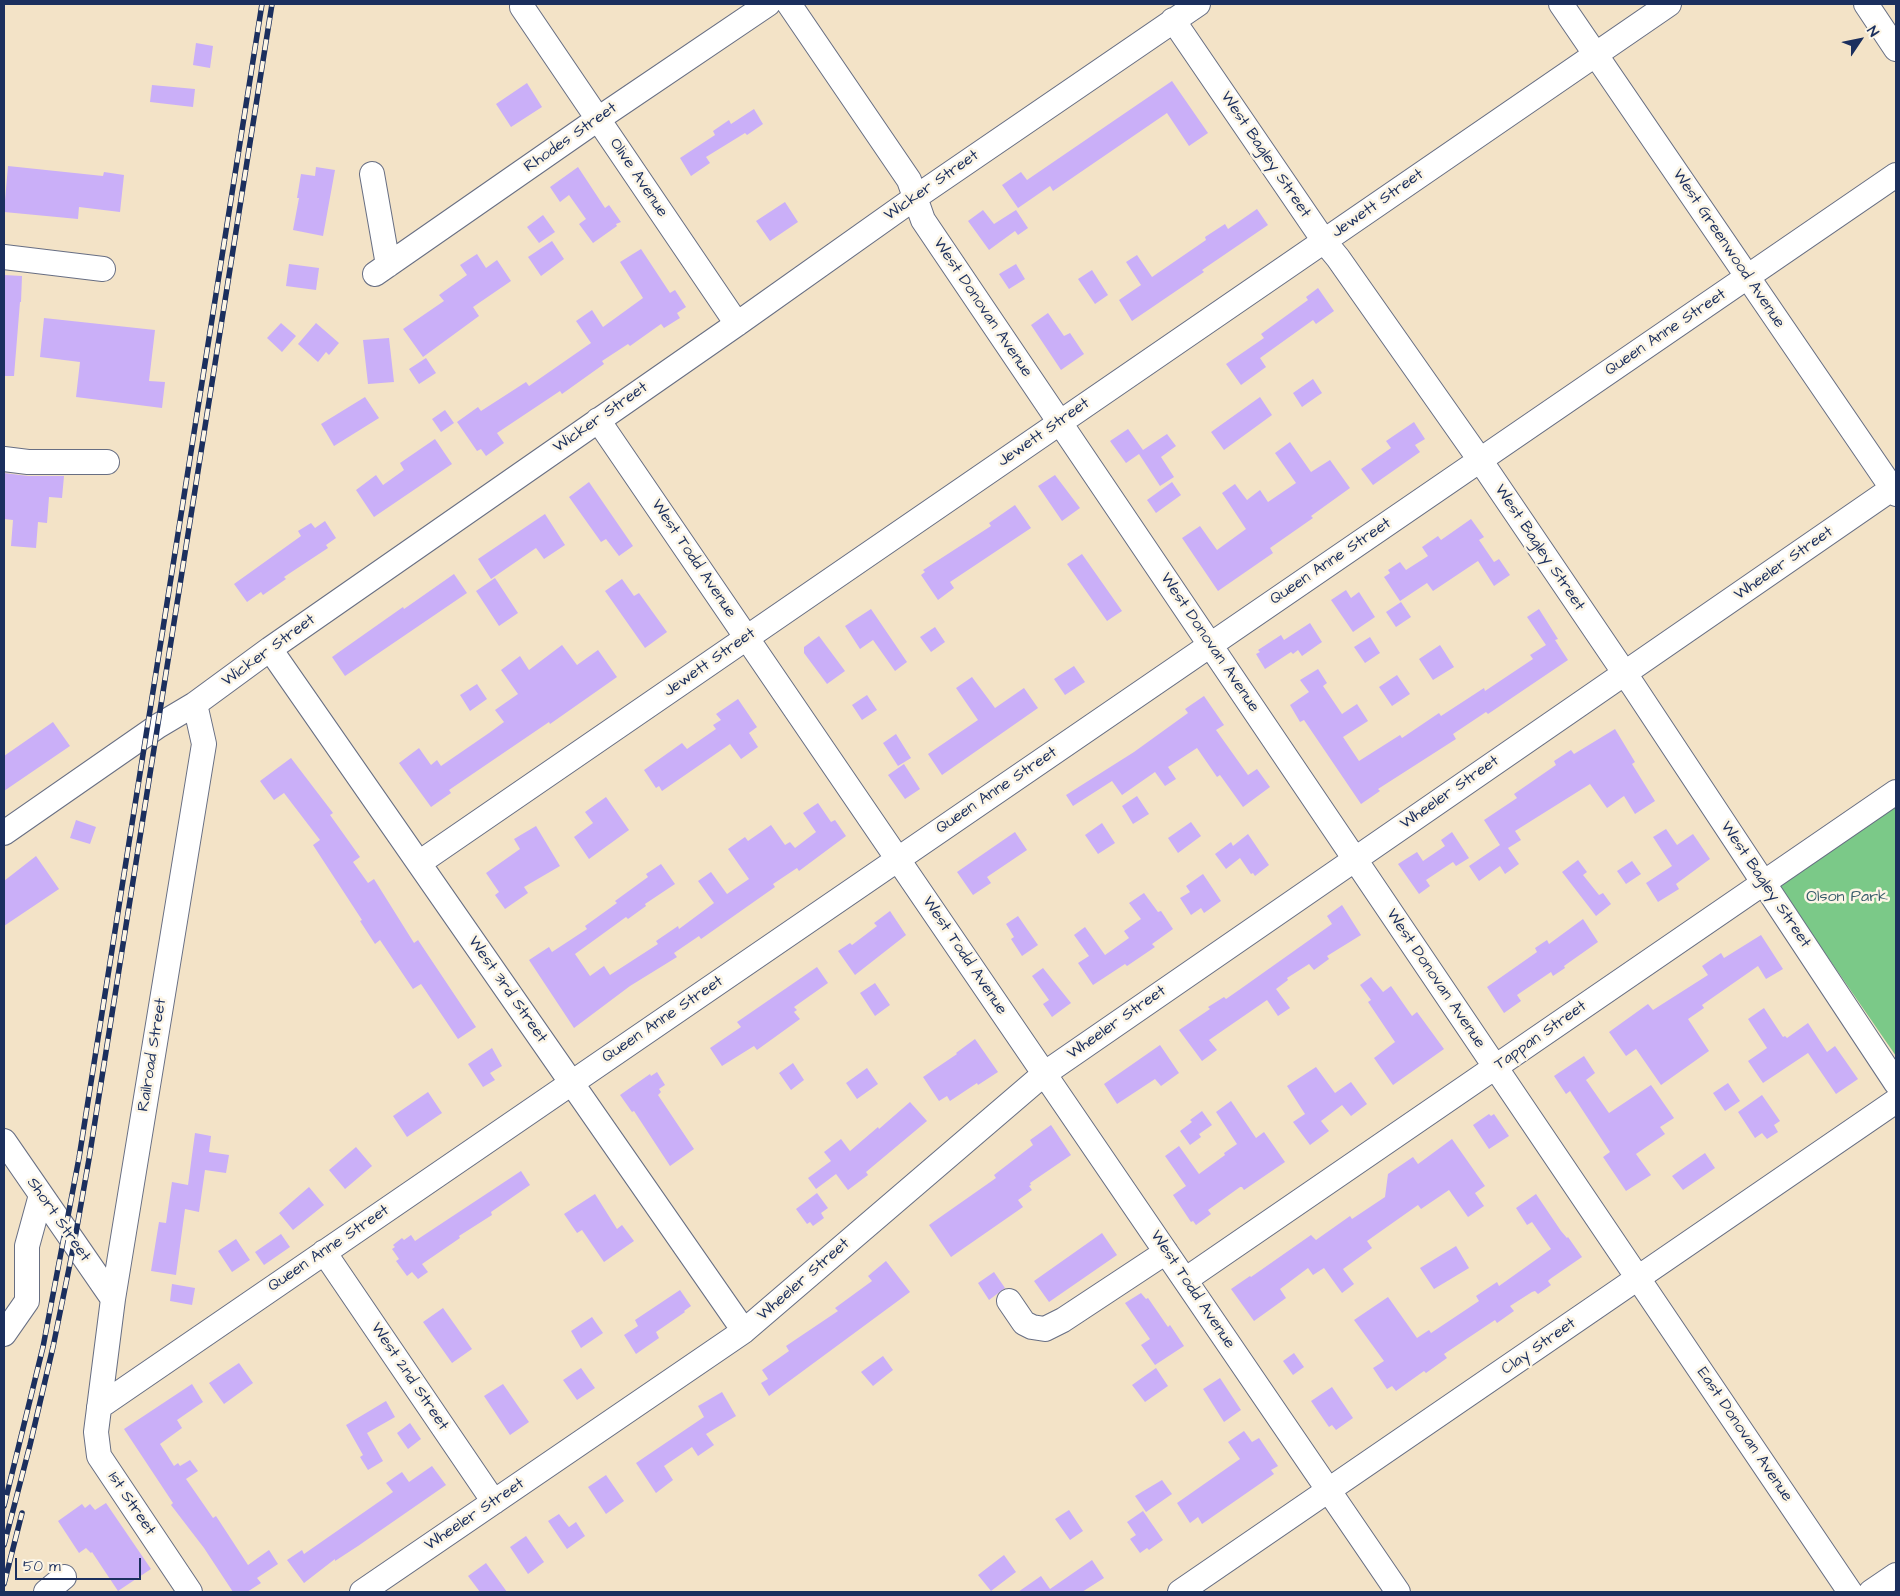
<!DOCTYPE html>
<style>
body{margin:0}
#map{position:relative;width:1900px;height:1596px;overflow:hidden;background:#f3e3c7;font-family:"Architects Daughter",sans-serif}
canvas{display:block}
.frame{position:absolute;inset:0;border:5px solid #1b2f5e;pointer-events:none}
.north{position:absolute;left:1835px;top:15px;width:50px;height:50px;-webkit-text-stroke:4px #fcf5e5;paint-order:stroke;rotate:56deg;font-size:14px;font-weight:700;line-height:20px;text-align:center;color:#1b2f5e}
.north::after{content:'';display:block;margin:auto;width:18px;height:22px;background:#1b2f5e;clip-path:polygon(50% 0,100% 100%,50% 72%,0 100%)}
.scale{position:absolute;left:15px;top:1558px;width:126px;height:22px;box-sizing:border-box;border:2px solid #1b2f5e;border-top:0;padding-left:6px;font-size:15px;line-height:18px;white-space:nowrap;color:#1b2f5e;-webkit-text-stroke:4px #fcf5e5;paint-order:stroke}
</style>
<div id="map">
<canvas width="1900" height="1596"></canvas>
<div class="frame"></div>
<div class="north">N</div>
<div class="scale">50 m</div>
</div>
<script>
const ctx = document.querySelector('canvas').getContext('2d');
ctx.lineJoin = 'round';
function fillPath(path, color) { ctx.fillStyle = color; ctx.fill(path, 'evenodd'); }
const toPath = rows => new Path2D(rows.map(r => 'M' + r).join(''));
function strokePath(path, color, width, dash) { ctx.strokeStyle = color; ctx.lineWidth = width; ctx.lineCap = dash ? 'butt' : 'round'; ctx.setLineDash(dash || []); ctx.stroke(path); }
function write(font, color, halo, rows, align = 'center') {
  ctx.font = font + ' "Architects Daughter",sans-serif'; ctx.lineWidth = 5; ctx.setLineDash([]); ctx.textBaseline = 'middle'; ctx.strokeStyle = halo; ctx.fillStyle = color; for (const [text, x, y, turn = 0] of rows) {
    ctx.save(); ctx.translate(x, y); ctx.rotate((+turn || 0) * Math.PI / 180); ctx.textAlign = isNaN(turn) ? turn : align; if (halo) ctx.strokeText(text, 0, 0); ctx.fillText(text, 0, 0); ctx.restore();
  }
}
fillPath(toPath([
 [1896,803,1896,1056,1778,885]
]), '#7bc988');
fillPath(toPath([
 [196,43,213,46,210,68,193,65],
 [1172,81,1208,133,1189,146,1167,113,1053,191,1050,186,1018,208,1002,185,1021,172,1027,180],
 [527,83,542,107,511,127,496,104],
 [152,85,195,89,193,107,150,102],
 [754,109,763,124,747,135,745,133,706,157,710,163,691,176,680,158,715,135,713,131,729,120,731,124],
 [8,166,103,176,104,172,124,175,120,212,79,207,78,219,4,212],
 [316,167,335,170,323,236,293,230,299,198,297,198,301,174,315,176],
 [578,167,605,208,609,205,621,222,616,224,617,226,593,243,579,224,586,219,569,195,560,202,550,187],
 [785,202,798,222,770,241,756,221],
 [1257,209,1268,225,1202,270,1204,272,1132,321,1119,300,1141,285,1126,262,1137,255,1152,277,1206,240,1205,237,1225,224,1228,229],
 [983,210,994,224,1016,210,1028,228,1018,235,1015,231,989,250,968,221],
 [543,215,555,232,539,243,527,227],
 [552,241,564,259,541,276,528,257],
 [641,249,670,293,675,290,686,307,677,313,680,318,664,328,661,324,630,346,628,344,602,361,604,364,562,394,560,391,497,433,504,443,486,456,481,449,477,451,457,422,478,407,481,411,526,382,529,386,591,343,576,321,592,310,603,327,643,298,620,262],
 [477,254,486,268,497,260,511,281,473,307,479,316,423,357,403,329,444,301,439,295,467,275,460,265],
 [289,264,319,268,316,290,286,286],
 [1016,264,1025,279,1009,289,999,274],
 [1092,270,1108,295,1095,304,1078,279],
 [4,275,22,276,21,302,20,302,14,376,4,376],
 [1318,288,1334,311,1316,324,1313,320,1260,358,1266,367,1241,385,1226,364,1264,338,1261,334,1308,300,1306,297],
 [1048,313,1064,336,1070,333,1084,354,1061,370,1031,325],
 [44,318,155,330,149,381,165,382,162,408,76,397,80,362,40,357],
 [281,323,296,336,282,352,267,338],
 [316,323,339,343,329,355,326,352,318,362,298,344],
 [389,338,394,382,368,384,363,340],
 [426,358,436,373,419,384,409,369],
 [1313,379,1322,393,1302,407,1293,393],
 [365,397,379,418,334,446,321,424],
 [1260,397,1272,415,1224,450,1211,432],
 [445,410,454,423,441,432,432,419],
 [1414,422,1425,439,1415,445,1420,452,1373,485,1361,469,1391,448,1386,441],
 [1128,429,1143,450,1167,434,1176,446,1161,457,1174,477,1160,486,1139,454,1126,463,1110,441],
 [435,439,452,464,374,517,356,490,376,475,383,485,404,470,400,463],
 [1290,442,1311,472,1330,460,1350,488,1311,516,1313,518,1270,548,1273,553,1218,591,1182,538,1200,526,1217,550,1246,529,1222,493,1235,484,1247,500,1260,490,1268,502,1296,483,1275,453],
 [4,473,28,476,64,476,62,498,49,497,47,523,38,522,36,548,11,546,13,520,4,519],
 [1055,475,1080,508,1062,521,1038,486],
 [589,482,633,546,619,556,606,539,601,542,569,497],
 [1172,482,1181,495,1156,513,1147,500],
 [1015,505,1031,528,950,582,954,588,938,600,921,575,925,572,923,570,991,526,989,523],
 [545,514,565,545,544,559,536,548,491,579,478,559],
 [1471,519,1484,537,1479,540,1494,562,1499,559,1510,575,1494,586,1478,561,1433,591,1427,583,1400,601,1384,577,1390,573,1388,570,1400,562,1406,570,1428,556,1422,547,1438,536,1441,540],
 [325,521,336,538,326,545,328,548,284,577,286,579,263,595,261,592,247,602,234,584,301,536,298,531,311,523,315,528],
 [1082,554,1122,611,1107,621,1067,564],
 [454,574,467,593,345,676,332,657,403,607,404,609],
 [495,578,518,613,499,626,476,591],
 [622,579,634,596,639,593,667,632,645,648,605,591],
 [1346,590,1351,598,1359,592,1375,617,1353,632,1331,600],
 [1401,602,1411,617,1396,627,1386,612],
 [871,609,907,662,895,671,873,640,860,649,845,626],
 [1539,609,1558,639,1555,640,1568,660,1488,714,1486,712,1453,734,1456,739,1378,789,1380,791,1361,804,1304,720,1300,722,1290,705,1309,692,1300,680,1318,669,1327,683,1323,686,1342,714,1357,704,1368,721,1343,737,1359,761,1400,735,1402,738,1439,713,1441,716,1484,688,1485,691,1533,659,1530,655,1546,645,1527,617],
 [1310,623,1322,642,1302,656,1298,650,1293,654,1291,652,1265,669,1256,654,1260,652,1258,650,1281,635,1284,640],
 [935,627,945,642,931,652,920,637],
 [819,636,845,671,827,684,804,653,804,647],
 [1370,637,1380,653,1365,663,1354,647],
 [562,645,577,665,598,650,617,677,550,724,549,722,449,790,451,793,431,807,399,763,419,748,431,765,437,760,441,766,489,733,504,722,495,710,518,694,501,670,520,656,529,670],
 [1440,645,1454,667,1433,680,1419,659],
 [1074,666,1085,682,1065,695,1054,679],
 [1397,675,1410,694,1392,706,1379,687],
 [972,677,995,708,1024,688,1038,708,942,775,928,754,978,720,956,688],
 [477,684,487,699,470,711,460,695],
 [867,695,877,710,862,720,852,705],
 [1204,696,1224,725,1216,730,1248,775,1257,769,1270,787,1243,807,1220,775,1217,777,1197,748,1168,767,1176,779,1165,786,1155,772,1122,795,1112,781,1073,806,1066,795,1134,752,1188,713,1185,709],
 [738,699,757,727,749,733,758,747,741,759,730,744,662,791,659,786,656,788,644,770,682,743,687,749,716,729,713,725,721,720,716,714],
 [53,722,70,746,4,791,4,756],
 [1615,729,1635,762,1632,764,1655,801,1635,814,1624,796,1607,808,1590,784,1515,831,1521,840,1508,848,1519,864,1505,874,1500,866,1479,881,1469,866,1500,845,1484,820,1517,798,1514,794,1556,765,1554,761,1571,750,1574,754],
 [896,734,911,758,898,766,883,743],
 [291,758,333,813,330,815,360,857,353,862,368,883,374,879,414,943,418,940,476,1027,458,1039,421,984,413,989,380,940,375,944,360,921,362,920,313,845,320,840,284,793,274,800,260,781],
 [904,764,920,789,905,799,888,775],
 [1137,796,1149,814,1133,824,1122,806],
 [606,797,629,830,589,859,574,837,593,823,585,812],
 [818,803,831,822,835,820,846,836,799,871,797,868,773,884,775,887,701,939,699,936,674,953,677,957,630,986,574,1028,529,960,549,947,552,952,587,929,585,926,617,903,615,901,648,877,646,874,661,864,675,884,645,904,646,906,628,919,626,917,575,954,590,976,604,966,610,975,658,944,656,941,678,926,679,929,714,903,698,881,711,872,727,894,749,879,728,849,745,837,748,841,771,825,785,845,790,842,795,848,816,832,803,813],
 [76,820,96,827,90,844,70,838],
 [1191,822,1201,836,1178,853,1168,838],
 [1102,823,1115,843,1098,854,1085,835],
 [536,826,560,866,524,887,528,893,505,909,495,895,499,892,486,873,520,849,514,839],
 [1666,829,1677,845,1693,834,1710,859,1676,884,1679,889,1658,902,1646,883,1672,866,1653,837],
 [1015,832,1027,850,987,877,991,883,973,895,957,872],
 [1452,832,1469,858,1456,866,1453,862,1426,880,1430,886,1419,894,1398,864,1417,852,1423,861,1445,846,1441,840],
 [1248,834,1269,865,1255,876,1253,873,1251,874,1240,858,1226,869,1215,854,1231,842,1233,846],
 [36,856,59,889,4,926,4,881],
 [1578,860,1587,872,1583,875,1599,895,1603,893,1611,904,1596,916,1562,872],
 [1632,861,1641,874,1626,884,1617,871],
 [1203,874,1221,901,1204,913,1201,908,1191,915,1180,898,1190,892,1186,886],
 [1144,893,1158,912,1161,911,1173,929,1152,944,1155,947,1127,966,1125,964,1093,985,1078,963,1089,956,1074,935,1085,927,1105,955,1129,938,1124,931,1141,919,1129,903],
 [1342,905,1361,935,1327,956,1329,959,1314,970,1309,964,1287,978,1288,980,1276,989,1290,1008,1278,1016,1267,1000,1209,1040,1217,1050,1202,1061,1179,1030,1210,1009,1208,1007,1224,997,1226,999,1239,990,1332,924,1327,916],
 [890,911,906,935,855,975,838,951,850,943,852,945,877,926,874,923],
 [1018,916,1038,945,1022,956,1011,939,1014,937,1006,924],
 [1583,919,1598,942,1564,966,1565,968,1553,976,1551,972,1517,995,1521,1001,1504,1013,1487,987,1537,952,1535,948,1547,940,1549,944],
 [1761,935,1783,969,1766,979,1758,966,1702,1005,1704,1008,1688,1019,1709,1051,1661,1085,1636,1049,1626,1056,1609,1032,1648,1004,1653,1010,1708,975,1702,966,1721,953,1724,958],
 [817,967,828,983,794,1007,797,1010,794,1012,800,1019,757,1050,754,1046,722,1066,710,1048,741,1027,737,1022],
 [1043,968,1071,1003,1052,1017,1043,1004,1049,1000,1032,976],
 [1371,977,1383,992,1391,986,1412,1016,1417,1012,1444,1049,1393,1085,1374,1058,1395,1042,1368,1002,1371,1000,1360,985],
 [875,983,890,1005,875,1016,860,993],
 [1764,1008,1783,1037,1785,1036,1787,1038,1808,1023,1827,1052,1835,1046,1858,1079,1836,1094,1808,1053,1763,1083,1748,1061,1767,1048,1748,1019],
 [975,1039,998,1072,978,1085,977,1083,950,1101,947,1096,939,1101,923,1077,957,1054,956,1053],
 [1160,1045,1179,1073,1161,1086,1155,1079,1117,1104,1104,1084],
 [492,1048,502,1066,490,1073,495,1080,483,1087,468,1064],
 [1584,1056,1595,1073,1586,1080,1609,1113,1651,1085,1674,1118,1660,1127,1665,1134,1636,1154,1651,1175,1626,1191,1603,1157,1610,1152,1570,1091,1566,1094,1554,1076],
 [793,1063,804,1080,791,1090,779,1073],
 [1316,1067,1335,1093,1351,1082,1367,1104,1351,1116,1342,1105,1321,1121,1329,1131,1310,1145,1293,1122,1305,1114,1287,1086],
 [867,1068,878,1084,857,1099,846,1083],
 [657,1072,665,1085,659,1089,661,1092,658,1095,694,1149,670,1166,634,1111,632,1112,620,1095,650,1074,651,1076],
 [1728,1083,1740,1101,1725,1111,1713,1093],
 [428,1092,442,1113,407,1137,393,1116],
 [1762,1095,1780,1121,1774,1125,1778,1132,1767,1139,1762,1133,1755,1138,1738,1112],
 [1231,1101,1256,1138,1264,1132,1285,1162,1244,1190,1242,1187,1240,1187,1208,1210,1211,1214,1196,1225,1193,1221,1191,1222,1173,1195,1186,1186,1165,1156,1179,1146,1199,1174,1225,1155,1224,1153,1237,1144,1216,1112],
 [910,1102,927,1121,866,1172,868,1175,848,1190,836,1174,816,1189,808,1178,831,1161,824,1152,841,1139,850,1151,878,1127,879,1129],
 [1202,1111,1212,1125,1199,1134,1201,1137,1190,1145,1180,1131,1192,1122,1190,1120],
 [1489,1114,1491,1116,1494,1114,1509,1136,1489,1149,1473,1125],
 [1051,1125,1071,1155,1030,1183,1031,1185,1029,1186,1032,1190,1018,1200,1023,1207,951,1257,929,1225,996,1178,994,1175,1033,1145,1030,1140],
 [195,1133,211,1136,209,1152,229,1155,226,1173,205,1170,199,1212,185,1209,176,1275,151,1271,159,1222,166,1223,172,1182,188,1185],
 [1452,1139,1485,1186,1475,1193,1484,1206,1468,1217,1449,1190,1421,1209,1418,1205,1367,1241,1372,1248,1343,1269,1354,1284,1342,1293,1324,1268,1313,1275,1308,1268,1280,1289,1286,1298,1254,1321,1231,1289,1250,1276,1251,1277,1311,1235,1316,1240,1350,1216,1352,1219,1385,1197,1388,1174,1413,1157,1418,1164],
 [356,1147,372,1166,345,1189,329,1170],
 [1705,1153,1715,1168,1683,1190,1672,1176],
 [521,1171,530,1185,491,1212,492,1215,459,1236,460,1238,422,1264,428,1272,418,1279,412,1272,407,1276,396,1261,399,1259,392,1249,395,1247,393,1245,402,1238,404,1240,411,1235,415,1241],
 [309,1187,324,1205,293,1230,279,1213],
 [817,1193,828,1208,821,1213,824,1218,813,1226,810,1222,807,1224,796,1209],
 [595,1194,617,1229,622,1225,634,1241,604,1262,582,1230,577,1233,564,1214],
 [1536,1194,1561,1231,1567,1238,1568,1237,1582,1257,1550,1279,1548,1281,1551,1285,1538,1294,1535,1291,1532,1292,1510,1306,1514,1311,1497,1323,1495,1320,1444,1354,1447,1358,1426,1373,1424,1371,1396,1391,1392,1386,1387,1389,1373,1368,1384,1361,1354,1320,1388,1297,1417,1338,1429,1330,1431,1333,1479,1301,1476,1296,1497,1282,1499,1286,1551,1249,1532,1222,1527,1225,1516,1208],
 [1102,1233,1117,1255,1049,1302,1034,1281],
 [281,1234,290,1247,264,1265,255,1252],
 [236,1239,250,1260,232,1272,218,1251],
 [1456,1246,1469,1268,1434,1289,1420,1268],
 [886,1261,910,1292,769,1396,761,1383,768,1379,762,1370,789,1351,786,1346,838,1311,835,1308,872,1281,868,1276],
 [994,1272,1005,1288,989,1300,978,1283],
 [172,1284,195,1288,192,1305,170,1301],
 [680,1290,691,1306,684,1311,685,1312,656,1332,659,1338,636,1354,624,1335,638,1326,635,1320],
 [1141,1293,1146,1299,1148,1298,1168,1327,1170,1325,1184,1346,1155,1365,1141,1345,1150,1339,1125,1303],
 [443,1308,472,1349,452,1363,423,1322],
 [592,1317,603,1333,581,1348,571,1331],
 [1294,1353,1304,1367,1293,1375,1283,1361],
 [883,1356,893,1370,873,1386,861,1372],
 [239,1363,253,1383,224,1404,209,1383],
 [581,1368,595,1388,577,1400,563,1380],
 [1156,1368,1168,1386,1145,1402,1132,1385],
 [1220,1378,1241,1410,1224,1422,1203,1389],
 [192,1384,203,1402,177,1420,182,1428,160,1444,174,1466,178,1463,180,1466,190,1460,198,1471,186,1479,213,1518,216,1516,248,1565,269,1550,278,1564,257,1578,261,1583,247,1592,233,1592,204,1548,171,1505,173,1503,124,1429],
 [503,1384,529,1422,510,1435,484,1396],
 [1332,1387,1353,1418,1336,1430,1332,1425,1329,1427,1311,1401],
 [722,1392,736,1416,706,1434,714,1445,698,1456,692,1447,664,1466,673,1480,656,1493,636,1463,704,1417,698,1406],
 [386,1401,395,1417,367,1433,383,1461,368,1470,360,1457,363,1455,346,1425],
 [410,1423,421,1439,408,1449,397,1433],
 [1244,1431,1252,1442,1259,1438,1278,1466,1271,1470,1274,1474,1202,1524,1198,1517,1190,1523,1177,1503,1240,1459,1228,1442],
 [432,1466,446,1485,358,1546,335,1561,335,1559,304,1583,287,1560,302,1550,304,1554,393,1492,386,1483,402,1472,409,1482],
 [606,1475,624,1501,606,1514,588,1487],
 [1162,1480,1172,1494,1146,1512,1135,1496],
 [106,1503,151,1569,118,1591,92,1552,91,1553,86,1548,79,1553,58,1521,82,1504,85,1508,90,1504,95,1510],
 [1069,1510,1083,1531,1070,1540,1055,1519],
 [1143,1511,1163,1540,1149,1550,1147,1548,1140,1553,1130,1539,1136,1535,1127,1522],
 [559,1514,569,1527,576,1522,585,1536,567,1549,548,1521],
 [526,1536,544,1562,528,1574,510,1547],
 [1004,1555,1016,1572,991,1591,978,1575],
 [1092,1560,1104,1578,1082,1592,1018,1592,1041,1576,1050,1589],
 [486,1563,507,1592,480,1592,468,1576]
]), '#caaff8');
const minor = toPath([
 [789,4,909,180,923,220,1850,1592],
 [1561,4,1896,494],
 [1866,4,1896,49],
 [522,7,737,324],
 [1173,20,1324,241,1338,258,1480,460,1634,687,1896,1083],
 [372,174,388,265],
 [4,257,103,269],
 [375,274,598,119,768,4],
 [598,420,1398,1592],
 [4,459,28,462,107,462],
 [270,649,744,1331],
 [4,833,158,726,195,704,270,649,737,324,916,197,1198,4],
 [419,863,1669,4],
 [4,1141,113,1299],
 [324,1252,494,1502],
 [1185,1280,1896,792],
 [1009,1301,1024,1323,1032,1327,1045,1329,1063,1320,1166,1252],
 [4,1334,27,1301,27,1246,41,1195],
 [99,1407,1896,175],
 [46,1592,64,1577],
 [190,1592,99,1456,96,1432,113,1299,204,744,195,704],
 [362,1592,744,1331,1044,1074,1896,486],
 [1180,1592,1896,1101],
 [1871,1592,1896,1575]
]);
strokePath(minor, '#676e83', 26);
strokePath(minor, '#fff', 24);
const rail = toPath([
 [4,1506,43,1347,79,1158,262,4],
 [4,1545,30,1445,53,1347,74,1244,89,1159,272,4],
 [4,1584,22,1513]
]);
strokePath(rail, '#1b2f5e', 5.5);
strokePath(rail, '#fcf5e5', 4, [11]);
write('16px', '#1b2f5e', '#fcf5e5', [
 ["Rhodes Street",571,138,-35],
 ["West Bagley Street",1265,155,56],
 ["Olive Avenue",638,178,56],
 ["Wicker Street",932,186,-35],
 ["Jewett Street",1378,204,-35],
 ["West Greenwood Avenue",1728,249,56],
 ["West Donovan Avenue",982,308,56],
 ["Queen Anne Street",1666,333,-34],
 ["Wicker Street",601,418,-35],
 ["Jewett Street",1044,433,-35],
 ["West Bagley Street",1539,548,56],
 ["West Todd Avenue",693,559,56],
 ["Queen Anne Street",1331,562,-34],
 ["Wheeler Street",1784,564,-35],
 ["West Donovan Avenue",1209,643,56],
 ["Wicker Street",269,651,-36],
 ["Jewett Street",710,663,-35],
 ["Queen Anne Street",997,791,-34],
 ["Wheeler Street",1450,793,-35],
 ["West Bagley Street",1765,885,56],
 ["West Todd Avenue",964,956,56],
 ["West Donovan Avenue",1435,979,56],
 ["West 3rd Street",507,990,55],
 ["Queen Anne Street",663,1020,-34],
 ["Wheeler Street",1117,1023,-35],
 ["Tappan Street",1541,1036,-35],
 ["Railroad Street",153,1055,-81],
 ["Short Street",58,1220,55],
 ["Queen Anne Street",329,1249,-34],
 ["Wheeler Street",804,1280,-41],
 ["West Todd Avenue",1192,1290,56],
 ["Clay Street",1539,1347,-35],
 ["West 2nd Street",409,1377,56],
 ["East Donovan Avenue",1744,1435,56],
 ["1st Street",131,1504,56],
 ["Wheeler Street",475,1515,-34]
]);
write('16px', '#385d6b', '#fcf5e5', [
 ["Olson Park",1847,898]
]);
</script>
